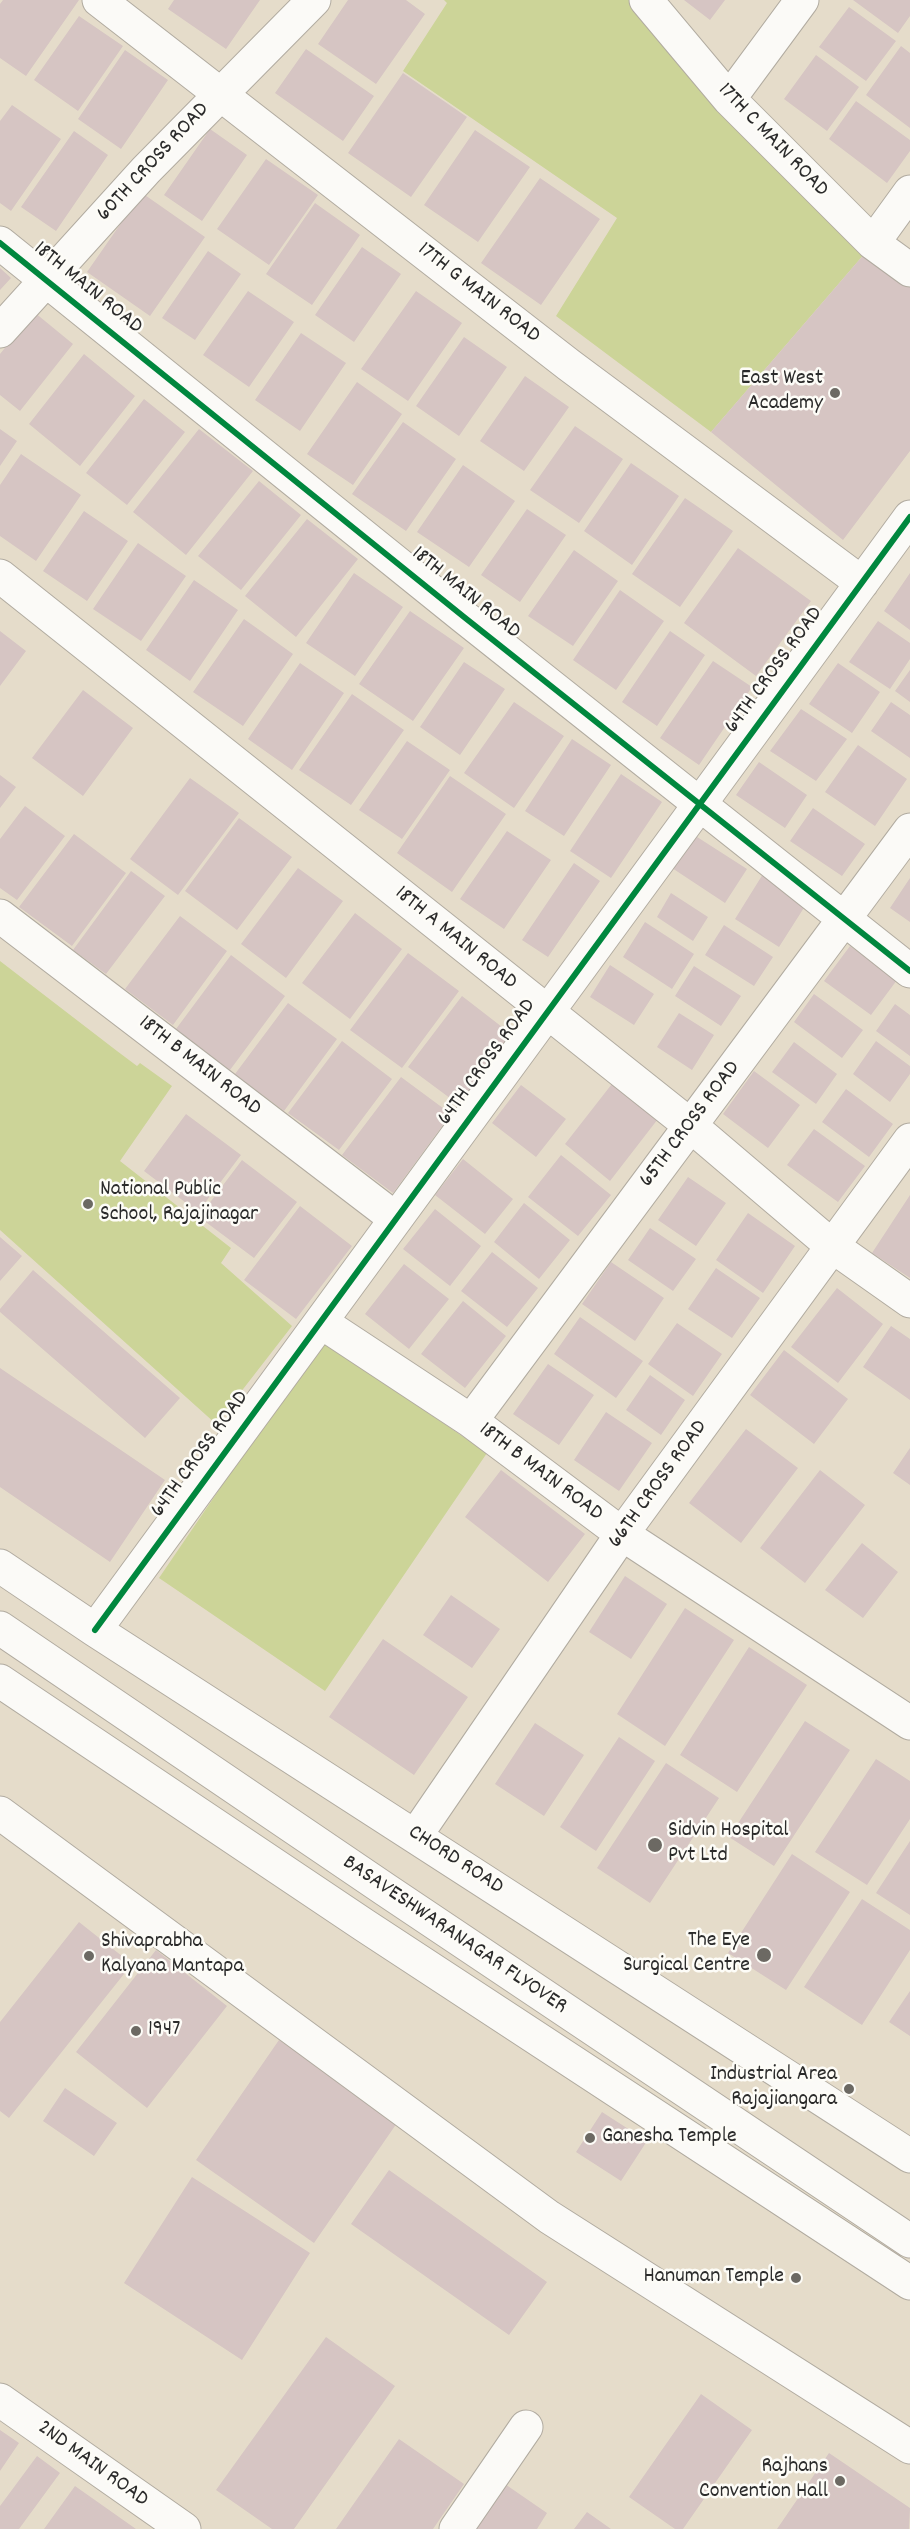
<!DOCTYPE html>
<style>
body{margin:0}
canvas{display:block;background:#e5dcca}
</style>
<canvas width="910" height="2529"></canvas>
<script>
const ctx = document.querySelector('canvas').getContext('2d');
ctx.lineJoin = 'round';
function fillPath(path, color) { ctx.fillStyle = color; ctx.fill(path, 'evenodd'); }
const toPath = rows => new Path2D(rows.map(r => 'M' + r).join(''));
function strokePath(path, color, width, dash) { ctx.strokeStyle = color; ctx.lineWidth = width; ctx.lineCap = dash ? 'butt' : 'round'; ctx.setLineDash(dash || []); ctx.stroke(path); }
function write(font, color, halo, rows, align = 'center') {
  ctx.font = font + ' Dekko,sans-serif'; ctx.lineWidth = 5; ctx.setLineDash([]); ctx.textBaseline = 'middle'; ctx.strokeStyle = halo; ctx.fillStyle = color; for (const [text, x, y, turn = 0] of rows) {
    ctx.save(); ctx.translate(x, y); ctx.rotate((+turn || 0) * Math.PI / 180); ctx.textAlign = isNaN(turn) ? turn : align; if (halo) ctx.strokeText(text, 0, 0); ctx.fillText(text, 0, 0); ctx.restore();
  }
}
fillPath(toPath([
 [444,0,629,0,719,111,866,252,711,432,556,316,617,218,403,71,447,3],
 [0,961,117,1051,137,1066,140,1063,172,1086,120,1161,231,1248,221,1263,292,1326,216,1424,0,1230],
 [321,1340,487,1453,325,1691,159,1578]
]), '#ccd498');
fillPath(toPath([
 [3,0,79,0,26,76,0,58,0,4],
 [174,0,260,0,226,49,168,9],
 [348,0,406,0,425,14,376,84,318,44],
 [684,0,725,0,710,20],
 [853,0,910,0,910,16,898,33],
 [849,7,896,41,866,81,819,47],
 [79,16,123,46,78,111,34,80],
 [901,46,910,53,910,128,866,95],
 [306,49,374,96,343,141,275,93],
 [125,50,168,80,121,149,78,119],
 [816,55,859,87,827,131,784,99],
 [403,73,467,117,411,197,348,153],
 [856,101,910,140,910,151,887,183,829,139],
 [12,105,61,139,11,211,0,203,0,121],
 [210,129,247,155,202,221,164,195],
 [475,130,530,167,478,242,424,205],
 [74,131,108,155,56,231,21,207],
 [266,159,318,195,269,265,217,229],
 [540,178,600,219,541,305,481,263],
 [142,193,205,237,150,316,87,272],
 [315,203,360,235,312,305,266,274],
 [362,247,401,274,354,342,315,315],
 [208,251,241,274,195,340,162,318],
 [866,252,910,285,910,451,843,540,711,432],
 [0,268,11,278,0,290],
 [248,291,294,322,249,387,203,355],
 [416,291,462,323,408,401,361,369],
 [34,312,73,344,20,411,0,395,0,354],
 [301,333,346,363,300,431,255,400],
 [464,337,507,367,459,436,416,406],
 [84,354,135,396,80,466,29,424],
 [525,376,569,407,524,471,480,441],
 [357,382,402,414,353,485,307,454],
 [144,399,185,432,127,505,86,473],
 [403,422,456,459,406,531,352,494],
 [575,426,623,459,579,523,530,490],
 [0,429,17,441,0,466],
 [199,429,253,471,186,555,133,512],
 [21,454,81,495,36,561,0,536,0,485],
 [631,463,679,496,632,565,584,531],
 [463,465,515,501,469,567,417,532],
 [259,481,301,515,241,590,198,556],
 [685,498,733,531,680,607,632,574],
 [527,509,566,535,520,602,481,575],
 [84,511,128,541,87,601,43,571],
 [307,519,358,559,296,637,245,596],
 [138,543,186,576,141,641,93,609],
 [738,548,811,601,756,676,684,623],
 [574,550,618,581,573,646,528,616],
 [354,573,403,607,355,676,306,643],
 [910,573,910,630,884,611],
 [194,580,238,610,190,681,146,650],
 [620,590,664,621,616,690,573,660],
 [410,611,464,648,413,721,359,684],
 [244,619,293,654,243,726,193,692],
 [878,621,910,643,910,659,890,689,849,662],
 [0,631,26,651,0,686],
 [670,631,705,655,657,726,622,702],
 [713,661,752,687,699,765,660,738],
 [464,662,505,689,460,755,420,727],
 [300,663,344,693,292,770,248,739],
 [838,663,880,692,852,733,809,704],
 [910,670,910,702,895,691],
 [83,690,133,728,83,796,32,758],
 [352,694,404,730,351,805,299,770],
 [514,702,564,736,514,808,464,773],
 [891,702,910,715,910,758,871,731],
 [801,709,847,739,816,781,770,751],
 [572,739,611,765,564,836,525,811],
 [407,741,450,770,402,839,359,810],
 [858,745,907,779,875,826,825,792],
 [759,762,807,795,785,828,736,795],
 [621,774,662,802,611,878,570,851],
 [0,775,16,787,0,808],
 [450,776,506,814,452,892,397,853],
 [190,778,239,813,178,895,130,859],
 [25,806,65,836,17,900,0,888,0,839],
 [813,808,865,844,842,876,790,841],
 [239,818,292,857,237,930,185,891],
 [507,831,551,860,504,929,460,899],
 [74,834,126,873,72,946,19,907],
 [694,835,747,869,725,903,672,868],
 [574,863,600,881,548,957,522,940],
 [298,868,343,901,286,978,241,944],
 [131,871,165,896,106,974,73,950],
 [763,874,807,903,779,947,735,919],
 [910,878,910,922,890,908],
 [671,893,708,917,693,941,657,917],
 [355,913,402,949,350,1019,302,983],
 [180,916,227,951,173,1025,125,989],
 [645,922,694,954,672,989,623,957],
 [724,925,773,957,754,986,705,955],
 [850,946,897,980,871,1015,824,981],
 [408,953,459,991,402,1068,350,1030],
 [231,955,285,996,230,1070,176,1029],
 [610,965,654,994,634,1025,590,997],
 [694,966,741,996,721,1026,675,996],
 [814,994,863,1030,842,1058,794,1022],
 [462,996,515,1037,462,1107,408,1067],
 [288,1003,337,1039,284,1111,235,1074],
 [895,1004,910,1015,910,1056,876,1031],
 [679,1013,714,1035,692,1070,657,1047],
 [342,1041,392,1079,339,1150,288,1113],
 [876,1041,910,1066,910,1074,890,1102,853,1074],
 [794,1042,837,1074,816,1104,772,1072],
 [754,1071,800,1105,768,1148,723,1114],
 [401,1077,451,1114,393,1193,342,1155],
 [615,1080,661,1115,610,1181,565,1144],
 [521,1085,566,1119,536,1157,492,1123],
 [846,1089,893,1124,869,1157,822,1122],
 [186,1114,241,1155,198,1212,144,1171],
 [814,1129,865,1166,838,1202,787,1165],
 [561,1155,611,1195,578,1236,528,1197],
 [463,1159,513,1199,485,1234,435,1195],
 [242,1160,297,1202,254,1258,199,1217],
 [688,1177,726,1203,696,1246,658,1220],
 [910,1195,910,1278,872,1253],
 [524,1203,570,1240,539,1279,494,1242],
 [300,1206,352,1246,296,1319,244,1280],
 [435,1209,481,1246,450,1286,403,1249],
 [748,1213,795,1246,763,1293,716,1260],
 [650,1228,696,1259,673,1291,628,1260],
 [0,1237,22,1256,0,1281],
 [492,1252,538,1288,507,1327,461,1291],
 [611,1262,664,1298,635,1341,582,1304],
 [404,1264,449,1299,409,1349,365,1314],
 [716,1268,760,1298,732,1338,688,1309],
 [33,1270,180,1398,145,1438,0,1312,0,1309],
 [837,1288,883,1324,838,1383,791,1347],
 [463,1301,506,1336,465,1388,421,1354],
 [580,1317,643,1361,616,1398,554,1354],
 [677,1323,722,1354,693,1396,648,1364],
 [891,1326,910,1339,910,1400,863,1367],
 [784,1350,848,1399,814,1444,750,1395],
 [548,1364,594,1395,559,1445,513,1414],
 [0,1368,165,1480,110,1562,0,1487],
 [650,1375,685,1400,661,1435,626,1410],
 [606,1412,652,1443,619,1491,574,1460],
 [746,1429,798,1468,741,1543,689,1503],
 [910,1448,910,1485,893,1473],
 [501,1470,585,1534,548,1582,465,1517],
 [820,1470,865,1505,805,1583,760,1548],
 [862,1543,898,1572,863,1618,825,1590],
 [625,1576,667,1604,631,1659,589,1632],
 [451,1595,500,1629,472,1668,423,1635],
 [685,1608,734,1640,665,1746,617,1714],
 [383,1639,468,1697,414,1775,329,1717],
 [749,1647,807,1685,737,1792,680,1755],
 [805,1721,850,1750,774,1866,729,1837],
 [535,1723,584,1755,544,1816,495,1784],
 [619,1737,655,1761,596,1851,560,1827],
 [876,1759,910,1781,910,1819,867,1885,815,1852],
 [666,1763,719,1798,650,1903,597,1868],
 [910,1841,910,1915,876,1893],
 [792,1854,850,1892,786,1990,728,1953],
 [862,1899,910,1930,910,1950,862,2025,804,1987],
 [79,1922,132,1964,9,2118,0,2111,0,2022],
 [156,1950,227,2006,147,2108,76,2052],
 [910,1991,910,2036,889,2022],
 [279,2040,397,2123,314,2243,196,2160],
 [65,2088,117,2123,94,2156,43,2121],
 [602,2112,647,2141,621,2181,576,2152],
 [389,2170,547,2282,509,2335,351,2224],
 [192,2177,310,2253,242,2360,124,2283],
 [326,2337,395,2386,294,2529,272,2529,216,2490],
 [701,2394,752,2430,683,2529,675,2529,629,2497],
 [0,2430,19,2443,0,2471],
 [399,2439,464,2484,433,2529,336,2529],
 [829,2453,910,2508,909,2529,777,2529],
 [37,2456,60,2473,19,2529,0,2529,0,2506],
 [502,2482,547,2513,537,2529,470,2529],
 [75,2486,136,2529,44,2529],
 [587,2512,611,2529,574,2529]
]), '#d6c5c3');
const minor = toPath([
 [99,0,569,365,862,583],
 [646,0,729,99,873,243,910,270],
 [729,99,802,0],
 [0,243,464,617,910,971],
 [873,243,910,192],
 [0,331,146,170,314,0],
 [0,576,691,1126,832,1246,910,1301],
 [0,916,396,1219],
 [321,1322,471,1421,622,1534,910,1723],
 [471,1421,910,830],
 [0,1566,95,1630,910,2156],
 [95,1630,910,517],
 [0,1813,549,2217,910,2447],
 [416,1835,622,1534,910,1140],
 [0,2400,184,2529],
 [456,2529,526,2427]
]);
const major = toPath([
 [0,1628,386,1890,910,2241],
 [0,1681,364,1925,910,2283]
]);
strokePath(minor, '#b1aba0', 35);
strokePath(major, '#b1aba0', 35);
strokePath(minor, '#fbfaf7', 33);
strokePath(major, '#fbfaf7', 33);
strokePath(toPath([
 [0,243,464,617,910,971],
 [95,1630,910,517]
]), '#00873e', 6);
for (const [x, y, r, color] of [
 [835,393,6,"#6c6963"],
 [88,1204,6,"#6c6963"],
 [655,1845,8,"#6c6963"],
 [764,1955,8,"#6c6963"],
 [89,1956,6,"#6c6963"],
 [136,2031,6,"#6c6963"],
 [849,2089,6,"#6c6963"],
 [590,2138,6,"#6c6963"],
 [796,2278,6,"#6c6963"],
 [840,2481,6,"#6c6963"]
]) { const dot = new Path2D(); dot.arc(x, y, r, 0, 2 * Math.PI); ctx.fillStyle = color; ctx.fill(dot); strokePath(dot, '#fdfcf7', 2); }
write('22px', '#2b2b2b', '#fdfcf7', [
 ["17TH C MAIN ROAD",772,141,46],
 ["60TH CROSS ROAD",154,163,-47],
 ["18TH MAIN ROAD",87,289,39],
 ["17TH G MAIN ROAD",478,294,38],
 ["18TH MAIN ROAD",465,594,39],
 ["64TH CROSS ROAD",775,671,-54],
 ["18TH A MAIN ROAD",455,939,39],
 ["64TH CROSS ROAD",488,1063,-54],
 ["18TH B MAIN ROAD",199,1067,38],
 ["65TH CROSS ROAD",691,1125,-53],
 ["64TH CROSS ROAD",201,1455,-54],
 ["18TH B MAIN ROAD",540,1473,37],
 ["66TH CROSS ROAD",659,1485,-54],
 ["CHORD ROAD",455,1861,33],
 ["BASAVESHWARANAGAR FLYOVER",454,1936,34],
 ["2ND MAIN ROAD",92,2465,36]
]);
write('22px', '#2b2b2b', '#fdfcf7', [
 ["East West",823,380],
 ["Academy",823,405],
 ["National Public",100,1191,"left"],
 ["School, Rajajinagar",100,1216,"left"],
 ["Sidvin Hospital",668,1832,"left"],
 ["Pvt Ltd",668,1857,"left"],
 ["The Eye",750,1942],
 ["Surgical Centre",750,1967],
 ["Shivaprabha",101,1943,"left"],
 ["Kalyana Mantapa",101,1968,"left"],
 ["1947",148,2031,"left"],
 ["Industrial Area",837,2076],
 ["Rajajiangara",837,2101],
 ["Ganesha Temple",602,2138,"left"],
 ["Hanuman Temple",784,2278],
 ["Rajhans",828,2468],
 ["Convention Hall",828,2493]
], 'right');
</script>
